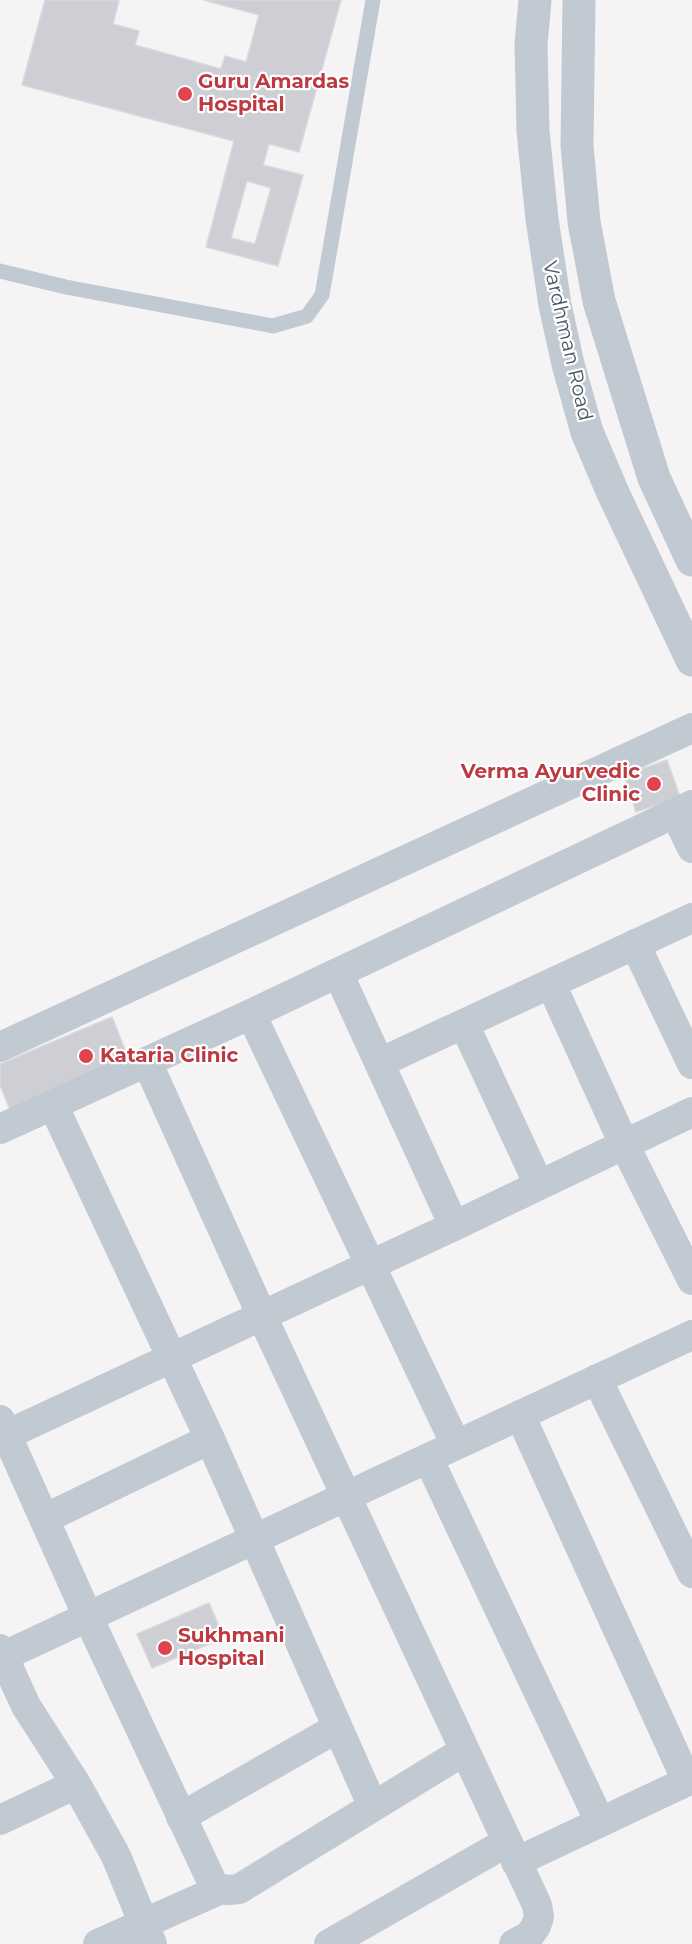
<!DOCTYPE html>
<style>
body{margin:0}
canvas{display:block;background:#f5f3f3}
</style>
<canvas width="692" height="1944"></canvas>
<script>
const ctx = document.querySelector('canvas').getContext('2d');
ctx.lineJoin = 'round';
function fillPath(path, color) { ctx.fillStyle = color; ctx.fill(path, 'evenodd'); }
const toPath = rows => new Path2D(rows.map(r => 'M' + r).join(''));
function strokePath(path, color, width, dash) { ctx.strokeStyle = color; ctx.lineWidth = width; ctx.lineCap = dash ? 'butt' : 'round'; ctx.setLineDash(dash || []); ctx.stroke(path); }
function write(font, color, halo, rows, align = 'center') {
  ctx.font = font + ' Montserrat,sans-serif'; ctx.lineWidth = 4.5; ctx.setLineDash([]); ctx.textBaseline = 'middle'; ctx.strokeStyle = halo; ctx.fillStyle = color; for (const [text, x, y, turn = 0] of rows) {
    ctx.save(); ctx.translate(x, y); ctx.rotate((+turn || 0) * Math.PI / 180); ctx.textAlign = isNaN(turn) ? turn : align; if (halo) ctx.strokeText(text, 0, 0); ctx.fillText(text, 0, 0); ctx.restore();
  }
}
const building = toPath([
 [45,0,119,0,113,24,139,31,135,45,221,69,225,56,246,62,259,15,204,0,341,0,299,152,269,144,263,165,303,175,278,266,206,247,234,141,22,85,45,0],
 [247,181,271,188,255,244,231,238,247,181],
 [667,760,680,797,636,812,624,775,667,760],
 [112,1017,132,1067,13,1117,0,1085,0,1064,112,1017],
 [209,1603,224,1638,152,1668,137,1634,209,1603]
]);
fillPath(building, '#cdcfd5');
strokePath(building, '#d7d9de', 1.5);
strokePath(toPath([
 [0,271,66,287,273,326,307,316,322,295,373,0]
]), '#c1cad2', 15);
strokePath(toPath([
 [675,813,692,848],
 [635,944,692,1064],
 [338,973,454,1226],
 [551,984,624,1144,692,1280],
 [251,1014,456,1445],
 [464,1024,539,1185],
 [0,1047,692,728],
 [147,1062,262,1316,537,1905,539,1917,536,1926,529,1936,514,1944],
 [379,1063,692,918],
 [53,1105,210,1439,373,1807],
 [0,1129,251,1014,692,805],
 [597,1379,692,1573],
 [520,1415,687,1781],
 [0,1420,88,1617,214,1886,221,1889,229,1890,239,1889,247,1884,464,1751],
 [0,1438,454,1226,692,1112],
 [428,1458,600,1822],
 [44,1519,210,1439],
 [0,1649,26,1706,76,1784,116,1856,152,1944],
 [4,1656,692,1335],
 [181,1817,337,1728],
 [0,1820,76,1784],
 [516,1862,692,1779],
 [98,1944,221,1889],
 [329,1944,507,1842]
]), '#c1cad2', 30);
strokePath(toPath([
 [535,0,531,44,533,131,542,219,555,305,568,364,587,432,613,493,692,660],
 [579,0,577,146,584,222,599,301,654,478,692,560]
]), '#c1cad2', 33);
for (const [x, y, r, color] of [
 [185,94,8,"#e0444e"],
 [654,784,8,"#e0444e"],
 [86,1056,8,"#e0444e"],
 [165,1648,8,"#e0444e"]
]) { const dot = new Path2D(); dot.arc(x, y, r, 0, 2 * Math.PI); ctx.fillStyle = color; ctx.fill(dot); strokePath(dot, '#fff', 2); }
write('bold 20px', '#be3a42', '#fff', [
 ["Guru Amardas",198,82],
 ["Hospital",198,105],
 ["Verma Ayurvedic",640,772,"right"],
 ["Clinic",640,795,"right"],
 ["Kataria Clinic",100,1056],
 ["Sukhmani",178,1636],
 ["Hospital",178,1659]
], 'left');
write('20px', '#4a5661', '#fff', [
 ["Vardhman Road",567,341,77]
]);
</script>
